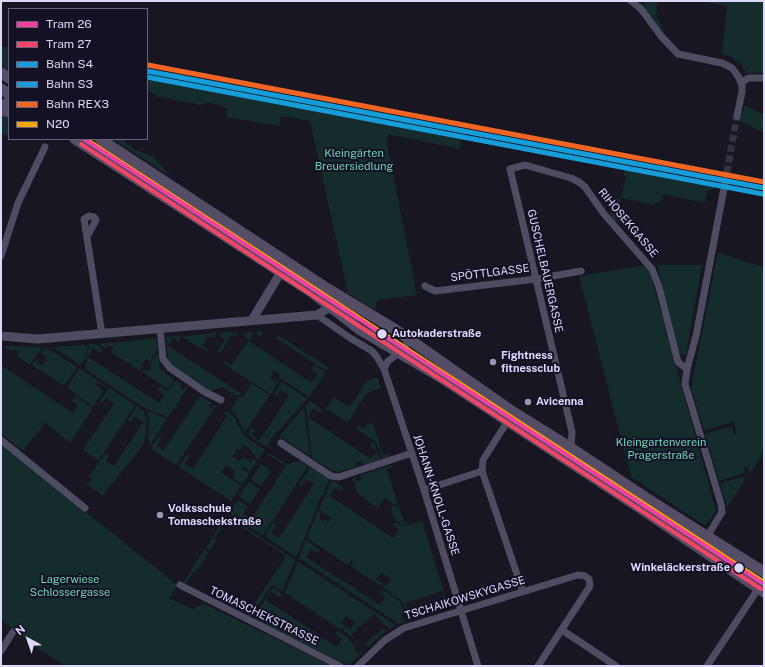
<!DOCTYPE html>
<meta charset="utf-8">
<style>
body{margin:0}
#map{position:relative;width:765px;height:667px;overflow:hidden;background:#181620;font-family:"Public Sans",sans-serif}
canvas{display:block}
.frame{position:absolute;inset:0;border:2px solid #ddd9fc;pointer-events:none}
.legend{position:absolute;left:8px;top:8px;width:140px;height:132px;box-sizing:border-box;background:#151125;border:1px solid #65617b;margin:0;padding:5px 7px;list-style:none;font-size:12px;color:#ddd9fc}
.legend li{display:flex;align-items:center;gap:8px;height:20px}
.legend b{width:20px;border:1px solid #65617b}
.north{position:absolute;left:8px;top:619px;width:40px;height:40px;-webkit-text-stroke:3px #151125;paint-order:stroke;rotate:320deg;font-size:11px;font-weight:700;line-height:16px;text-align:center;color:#ddd9fc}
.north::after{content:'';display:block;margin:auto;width:14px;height:18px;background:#ddd9fc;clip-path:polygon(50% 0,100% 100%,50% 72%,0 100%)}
</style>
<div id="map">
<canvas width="765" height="667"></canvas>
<div class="frame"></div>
<ul class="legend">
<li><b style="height:5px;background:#f240a1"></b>Tram 26</li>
<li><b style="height:5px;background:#f34667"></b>Tram 27</li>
<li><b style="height:5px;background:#159dd9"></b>Bahn S4</li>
<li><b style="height:5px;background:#159dd9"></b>Bahn S3</li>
<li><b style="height:5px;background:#f26522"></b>Bahn REX3</li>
<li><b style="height:5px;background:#f7a600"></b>N20</li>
</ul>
<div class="north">N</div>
</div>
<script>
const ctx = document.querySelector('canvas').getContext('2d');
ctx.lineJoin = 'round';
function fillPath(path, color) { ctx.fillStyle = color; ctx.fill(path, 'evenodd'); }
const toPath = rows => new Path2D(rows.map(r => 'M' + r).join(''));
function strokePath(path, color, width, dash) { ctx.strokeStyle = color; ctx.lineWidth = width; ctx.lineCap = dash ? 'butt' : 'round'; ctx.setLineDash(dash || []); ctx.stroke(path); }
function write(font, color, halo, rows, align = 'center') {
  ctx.font = font + ' "Public Sans",sans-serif'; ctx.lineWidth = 4; ctx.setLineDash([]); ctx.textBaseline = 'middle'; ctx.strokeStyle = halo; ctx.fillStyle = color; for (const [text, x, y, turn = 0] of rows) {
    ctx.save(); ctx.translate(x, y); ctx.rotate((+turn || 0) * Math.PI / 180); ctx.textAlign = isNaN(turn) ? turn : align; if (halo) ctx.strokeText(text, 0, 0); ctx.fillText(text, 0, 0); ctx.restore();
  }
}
fillPath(toPath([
 [645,1,658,1,656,16,664,32,663,35,644,9],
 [700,1,764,1,764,73,747,73,740,63,730,56,722,54,727,6],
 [1,46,9,47,9,71,1,65],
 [147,74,431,128,461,138,460,149,388,134,387,144,417,295,378,300,375,310,348,293,310,121,281,116,279,126,226,117,227,108,208,102,201,105,159,97,147,90],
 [745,105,764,115,764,133,728,115,741,117],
 [1,117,9,117,9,136,1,134],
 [113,139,122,139,136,150,153,156,171,177],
 [625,169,708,184,718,183,714,189,707,191,705,203,663,194,662,200,653,204,621,198,626,177,624,176],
 [617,198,621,199,615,224,613,221,609,207,605,199],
 [718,252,746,262,764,267,764,452,750,474,748,467,744,468,745,473,719,481,705,434,729,427,730,428,732,427,734,435,737,434,733,420,730,423,704,430,691,388],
 [646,265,651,276,716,511,707,524,704,525,631,477,579,276],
 [657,265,702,265,686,354,679,354],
 [262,331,263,333,261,337,254,332,249,341,312,383,318,374,312,370,314,365,325,372,325,373,309,397,285,381,279,378,280,375,274,370,271,372,273,374,270,378,276,382,278,379,279,381,271,394,224,364,225,361,231,365,249,340,242,333],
 [217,332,213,338,209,336,202,346,208,349,207,352,182,337],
 [221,332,238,333,236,337,232,335,220,353,217,351,225,340,219,335],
 [179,336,181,338,179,342,173,338,168,346,242,394,237,396,222,387,210,391,208,390,171,366,168,360,166,337],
 [279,336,325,365,328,368,326,371,277,339],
 [156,338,158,350,150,361,147,359,144,361,142,365,143,366,140,371,111,352,114,348,108,345,106,349,100,344],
 [89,344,96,344,103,349,101,353,93,348,88,357,159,403,165,395,157,390,160,386,168,391,176,380,182,384,180,387,184,390,186,386,188,387,168,417,146,409,85,369],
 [88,345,86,358,80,365,53,347],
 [3,346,43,347,38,354,37,354,30,365,17,356,19,352,14,349,12,352],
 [45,347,46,347,77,367,64,386,32,365,36,359,38,360,37,362,42,365,47,357,41,353],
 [158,352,160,369,174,379,168,389,142,372,144,369,149,371,151,367,149,365],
 [1,365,73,413,78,405,72,401,75,396,92,407,93,408,70,443,45,423,23,451,1,433],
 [79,368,107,387,106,388,96,382,95,384,104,391,93,406,67,388],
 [377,377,381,388,367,393,348,422,326,409,333,397,350,407,367,380],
 [282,382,307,399,271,439,264,434,289,395,281,390,277,396,274,394],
 [251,383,270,395,245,432,236,415,231,410,238,398,244,396],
 [109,388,135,405,100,459,98,460,83,450,114,404,106,398,102,404,100,401],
 [199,395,211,402,209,406,212,408,214,405,216,406,176,465,154,451,151,447,159,436,162,438,156,446,164,450,199,397],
 [310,401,322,409,320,413,313,408,308,417,371,459,377,451,370,446,373,442,374,442,380,459,379,460,363,465,361,461,355,463,356,467,338,472,333,471,312,458,306,406],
 [137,406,144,412,147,421,145,440,142,447,102,496,85,482,86,481,89,483,92,479,89,476,105,454,110,454,106,461,114,466,143,422,135,417,131,422,129,421,128,419],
 [304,408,310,456,279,436],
 [146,410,167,419,150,445,148,437,149,418],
 [225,412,228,412,234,417,244,436,265,450,258,460,255,457,256,455,251,452,252,450,244,445,240,451,238,449,233,456,240,461,243,457,251,462,254,459,257,461,250,472,244,466,241,469,250,473,242,484,234,479,233,475,235,471,227,465,221,472,241,486,231,501,179,467,179,466,187,455,190,456,185,464,193,469,227,416,223,413],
 [373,423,383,455,388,454,389,457,383,459,376,442,356,429,359,425,364,429,367,424],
 [252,427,255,429,252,435,259,440,263,435,271,440,268,445,265,446,248,435],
 [1,444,176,584,177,587,169,598,192,609,204,604,332,666,65,666,39,649,1,620],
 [268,453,287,464,300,461,308,466,264,534,262,535,231,514,230,510,238,500,248,506,243,514,251,519,286,466,267,454],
 [260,464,271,471,261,486,251,479],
 [392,465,392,467,387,469,398,505,390,503,391,502,385,498,378,508,358,494,352,478,354,477,356,481,362,479,360,475],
 [310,467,329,479,323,495,321,495,310,525,305,534,306,534,296,557,265,536,272,524,274,523,276,525,271,533,279,538,314,484,306,479,301,487,299,485],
 [743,477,745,480,727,507,720,484,734,479],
 [331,481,335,482,344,488,342,492,335,488,330,496,393,538,399,530,393,525,394,522,404,526,422,521,449,608,448,609,442,591,405,603,411,620,410,621,402,601,383,588,384,584,387,586,391,579,381,573,376,579,383,583,381,586,351,567,353,559,348,565,307,538,318,511,321,513,319,516,320,517,320,519,323,521,325,520,328,522,331,518,319,510],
 [249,482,260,489,250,504,239,496],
 [391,505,399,507,404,522,410,521,411,522,403,525,393,518],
 [229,516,295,560,287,580,286,580,283,591,282,591,272,585,250,617,247,615,286,556,229,518,214,539,216,541,210,551,206,548,226,517],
 [306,540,320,550,318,553,311,549,306,557,380,605,385,597,379,593,382,590,385,591,399,601,405,613,401,615,403,621,406,619,407,621,399,624,299,558],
 [204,550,209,552,196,572,194,571,186,584,189,586,188,587,183,583],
 [297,561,395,625,395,626,389,629,374,614,351,635,364,650,364,651,348,634,343,631,346,626,351,629,355,622,346,616,341,623,345,626,341,630,285,593,285,592,297,565],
 [274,588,281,593,280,596,279,597,271,592,266,600,337,647,342,639,335,634,338,631,346,636,356,647,354,649,358,654,361,651,362,653,348,665,253,619,271,590],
 [379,625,386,631,368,647,365,644,382,629]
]), '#152c2c');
strokePath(toPath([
 [725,183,737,116]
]), '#363341', 7, [7, 3.5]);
strokePath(toPath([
 [631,1,641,9,661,36,678,54,722,63,732,68,738,76,742,85,742,92,737,116],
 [741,82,749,78,764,78],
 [87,237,96,220,94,217,89,216,84,219,102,334],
 [1,256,18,203,45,147],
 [425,286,435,291,536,279,581,271],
 [317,315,350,338,372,351,377,357,384,369],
 [160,329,163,359,170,368,205,392,221,400],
 [410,340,399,353,388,361,384,369,424,490,478,666],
 [509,419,483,460,482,471,523,592],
 [1,440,85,508],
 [281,443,331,476,339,477,412,453],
 [571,448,572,432,510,169,525,165,571,178,579,182,585,187,604,214,652,269,659,287,678,362,687,369],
 [424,490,482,471],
 [707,537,722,512,721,504,685,384,687,369,696,336,725,183],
 [180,585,340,666],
 [562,630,616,666],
 [1,651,13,632],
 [358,666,385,640,404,628,578,575,585,576,589,579,590,586,538,666],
 [707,666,764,580]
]), '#4d4c61', 7);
strokePath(toPath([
 [252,320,284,267],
 [1,336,38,339,317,315,330,307,338,295]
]), '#4d4c61', 9);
strokePath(toPath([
 [1,106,9,102],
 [1,111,9,112]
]), '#504f66', 10);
strokePath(toPath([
 [1,73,9,78],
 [1,89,9,94],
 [75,139,313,293,359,329,442,378,640,508,764,592],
 [100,139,328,289,396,330,513,412,571,448,657,505,764,572]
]), '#544d65', 11);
strokePath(toPath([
 [86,139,764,582]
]), '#f7a600', 4);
strokePath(toPath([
 [147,71,764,188]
]), '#159dd9', 5);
strokePath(toPath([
 [147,77,763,194]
]), '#159dd9', 5);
strokePath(toPath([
 [148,65,764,182]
]), '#f26522', 5);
strokePath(toPath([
 [84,139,764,584]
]), '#f240a1', 4);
strokePath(toPath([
 [81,144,761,589]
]), '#f34667', 4);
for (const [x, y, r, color] of [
 [382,334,5.5,"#ddd9fc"],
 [493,362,4,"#9895af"],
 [528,402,4,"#9895af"],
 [160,515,4,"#9895af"],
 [739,568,5.5,"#ddd9fc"]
]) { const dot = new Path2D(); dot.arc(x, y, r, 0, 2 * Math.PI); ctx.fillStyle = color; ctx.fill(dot); strokePath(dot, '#151125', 1.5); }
write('11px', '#6ad7bb', '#151125', [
 ["Kleingärten",354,154],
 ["Breuersiedlung",354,167],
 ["Kleingartenverein",661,443],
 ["Pragerstraße",661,456],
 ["Lagerwiese",70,580],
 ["Schlossergasse",70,593]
]);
write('11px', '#ddd9fc', '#151125', [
 ["RIHOSEKGASSE",628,223,50],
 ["GUSCHELBAUERGASSE",545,271,77],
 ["SPÖTTLGASSE",490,273,-7],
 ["JOHANN-KNOLL-GASSE",436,495,72],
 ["TSCHAIKOWSKYGASSE",465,598,-17],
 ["TOMASCHEKSTRASSE",264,616,26]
]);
write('bold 11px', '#ddd9fc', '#151125', [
 ["Autokaderstraße",392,334],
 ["Winkeläckerstraße",730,568,"right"]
], 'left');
write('bold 11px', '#ddd9fc', '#151125', [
 ["Fightness",501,356],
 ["fitnessclub",501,369],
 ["Avicenna",536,402],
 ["Volksschule",168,509],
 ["Tomaschekstraße",168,522]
], 'left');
</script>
